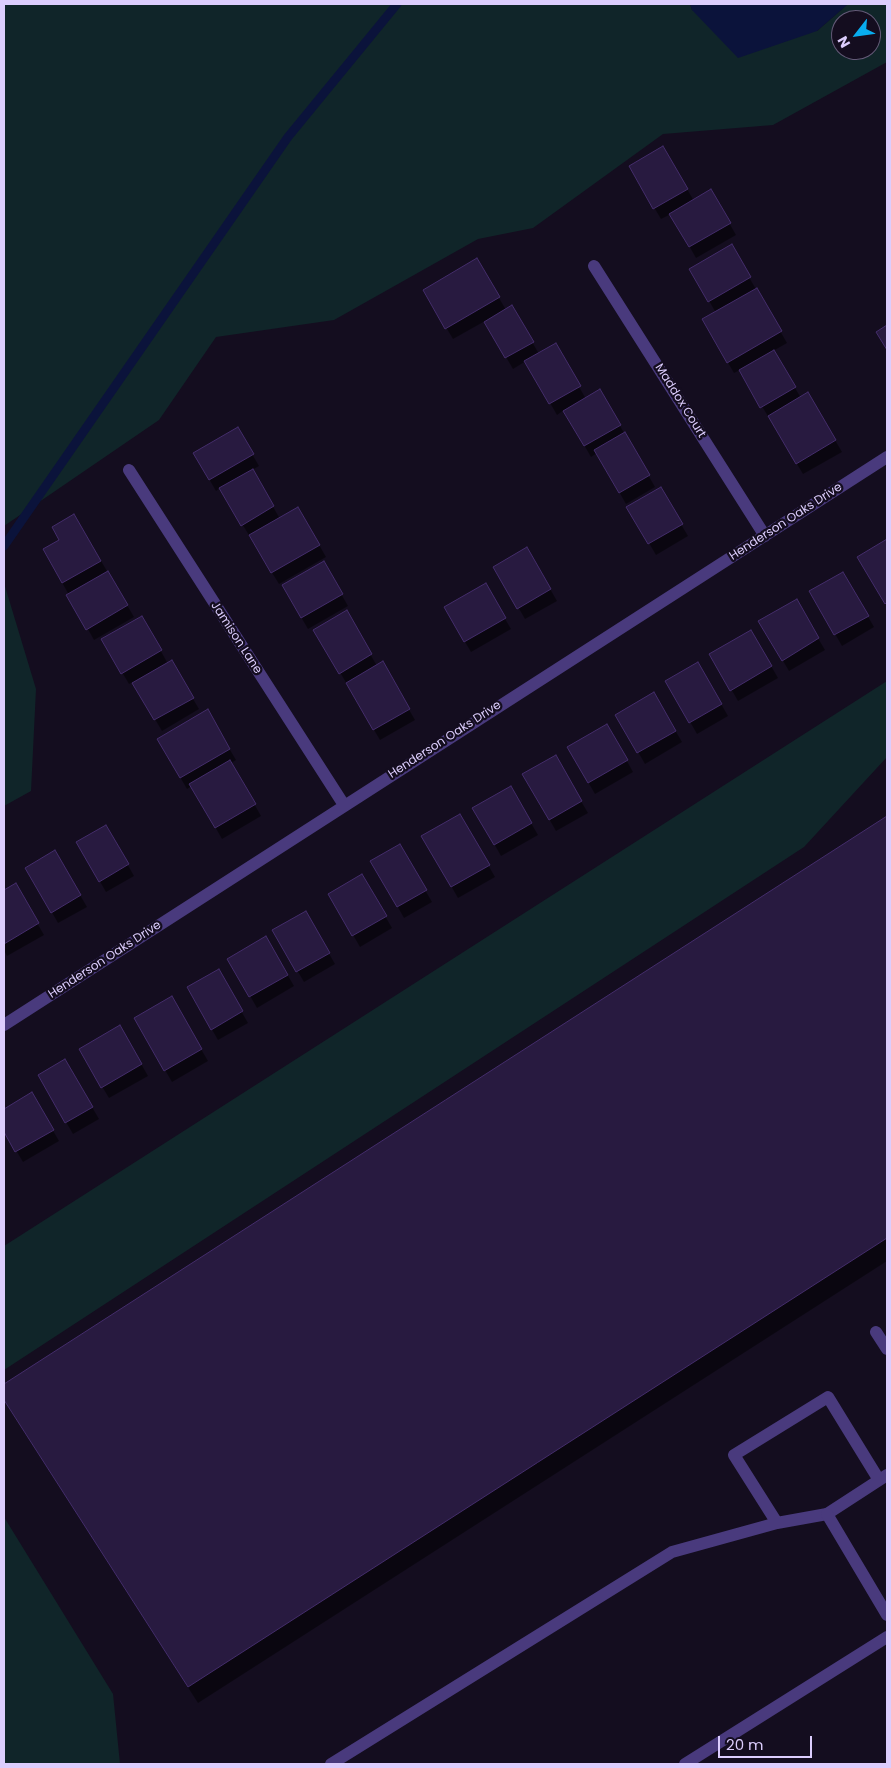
<!DOCTYPE html>
<style>
body{margin:0}
#map{position:relative;width:891px;height:1768px;overflow:hidden;background:#140d1f;font-family:Poppins,sans-serif}
canvas{display:block}
.frame{position:absolute;inset:0;border:5px solid #dccdfd;pointer-events:none}
.north{position:absolute;left:831px;top:10px;width:50px;height:50px;box-sizing:border-box;background:#140d1f;border:1px solid #645a78;border-radius:50%;rotate:240deg;font-size:14px;font-weight:700;line-height:20px;text-align:center;color:#dccdfd}
.north::after{content:'';display:block;margin:auto;width:18px;height:22px;background:#08adef;clip-path:polygon(50% 0,100% 100%,50% 72%,0 100%)}
.scale{position:absolute;left:718px;top:1736px;width:94px;height:22px;box-sizing:border-box;border:2px solid #dccdfd;border-top:0;padding-left:6px;font-size:15px;line-height:18px;white-space:nowrap;color:#dccdfd;-webkit-text-stroke:4px #140d1f;paint-order:stroke}
</style>
<div id="map">
<canvas width="891" height="1768"></canvas>
<div class="frame"></div>
<div class="north">N</div>
<div class="scale">20 m</div>
</div>
<script>
const ctx = document.querySelector('canvas').getContext('2d');
ctx.lineJoin = 'round';
function fillPath(path, color) { ctx.fillStyle = color; ctx.fill(path, 'evenodd'); }
const toPath = rows => new Path2D(rows.map(r => 'M' + r).join(''));
function strokePath(path, color, width, dash) { ctx.strokeStyle = color; ctx.lineWidth = width; ctx.lineCap = dash ? 'butt' : 'round'; ctx.setLineDash(dash || []); ctx.stroke(path); }
function write(font, color, halo, rows, align = 'center') {
  ctx.font = font + ' Poppins,sans-serif'; ctx.lineWidth = 4.5; ctx.setLineDash([]); ctx.textBaseline = 'middle'; ctx.strokeStyle = halo; ctx.fillStyle = color; for (const [text, x, y, turn = 0] of rows) {
    ctx.save(); ctx.translate(x, y); ctx.rotate((+turn || 0) * Math.PI / 180); ctx.textAlign = isNaN(turn) ? turn : align; if (halo) ctx.strokeText(text, 0, 0); ctx.fillText(text, 0, 0); ctx.restore();
  }
}
fillPath(toPath([
 [4,4,690,4,692,10,817,31,848,4,887,4,887,62,773,125,663,134,533,228,478,239,334,320,216,337,159,420,4,526],
 [841,20,871,20,871,50,841,50],
 [4,583,36,689,31,791,4,806],
 [887,681,887,757,804,847,4,1370,4,1246],
 [4,1517,113,1694,120,1764,4,1764]
]), '#102529');
fillPath(toPath([
 [690,4,848,4,817,31,738,58,692,10]
]), '#0b133b');
fillPath(toPath([
 [663,148,694,201,711,191,736,235,696,258,671,214,661,219,630,167],
 [731,246,787,343,773,351,801,398,808,394,842,452,803,474,740,370,734,373,703,320,716,313,691,269],
 [477,260,506,310,512,307,539,354,555,345,586,399,600,391,655,487,626,504,597,453,591,457,564,410,557,415,526,361,513,369,485,321,453,339,424,290],
 [237,428,259,466,252,470,280,519,298,508,326,557,279,584,220,488,216,491,194,453],
 [660,489,688,536,656,555,628,507],
 [74,515,134,617,94,640,44,550,61,540],
 [887,541,887,606,859,557],
 [527,549,557,601,525,619,495,567],
 [323,562,348,606,308,629,283,586],
 [843,573,874,627,842,646,811,592],
 [485,585,511,629,471,652,445,608],
 [796,601,825,650,789,671,760,622],
 [346,612,377,666,382,663,415,720,380,740,315,630],
 [142,617,168,664,171,662,199,709,162,731,133,682,129,684,103,640],
 [751,631,778,678,738,701,711,654],
 [698,664,728,716,697,734,667,681],
 [654,694,682,742,645,764,617,715],
 [207,711,236,760,231,763,261,816,222,839,192,786,187,789,158,739],
 [607,725,633,772,595,794,568,747],
 [555,757,588,813,556,831,524,775],
 [510,787,538,835,501,856,474,808],
 [460,816,495,877,458,898,423,837],
 [887,818,887,1261,198,1703,7,1405,4,1399,4,1385],
 [106,826,134,876,106,892,78,843],
 [399,845,432,902,404,918,372,861],
 [55,852,87,907,58,923,27,868],
 [362,876,392,928,360,947,330,895],
 [15,885,44,935,7,956,4,950,4,891],
 [305,912,335,964,304,982,274,931],
 [266,938,294,986,257,1008,229,959],
 [218,971,248,1023,218,1040,188,988],
 [171,998,208,1061,172,1082,135,1018],
 [120,1027,148,1076,109,1098,80,1050],
 [65,1061,99,1119,73,1134,39,1076],
 [32,1094,59,1141,23,1162,4,1130,4,1110]
]), '#0007');
strokePath(toPath([
 [4,546,288,137,397,4]
]), '#0b133b', 9);
const building = toPath([
 [663,146,688,189,653,209,629,166,663,146],
 [711,189,731,223,689,247,669,214,711,189],
 [732,244,751,277,708,302,689,269,732,244],
 [477,258,500,297,445,329,423,290,477,258],
 [757,288,782,331,727,363,702,319,757,288],
 [512,305,534,342,505,358,484,322,512,305],
 [887,325,887,350,876,332,887,325],
 [556,343,581,386,549,404,524,361,556,343],
 [774,350,796,387,760,408,739,370,774,350],
 [600,389,621,425,584,446,563,411,600,389],
 [808,392,836,440,796,464,768,416,808,392],
 [238,427,254,454,209,480,193,453,238,427],
 [625,432,650,475,619,493,594,450,625,432],
 [253,469,274,506,241,526,219,488,253,469],
 [661,487,683,524,648,544,626,507,661,487],
 [298,507,320,545,271,573,249,535,298,507],
 [74,514,101,561,62,583,43,549,59,540,52,527,74,514],
 [887,539,887,602,885,604,857,557,887,539],
 [527,547,551,589,517,609,493,567,527,547],
 [324,561,343,594,301,618,282,585,324,561],
 [108,571,128,605,86,630,66,595,108,571],
 [843,572,869,616,834,635,809,591,843,572],
 [486,583,506,618,464,642,444,607,486,583],
 [797,599,819,638,782,661,758,621,797,599],
 [347,610,372,654,339,674,313,630,347,610],
 [142,616,162,650,121,674,101,639,142,616],
 [751,630,772,666,730,691,709,654,751,630],
 [172,660,194,698,154,720,132,683,172,660],
 [383,661,410,709,373,730,346,683,383,661],
 [698,662,722,704,689,723,665,681,698,662],
 [654,692,676,731,637,753,615,715,654,692],
 [208,709,230,749,180,778,157,739,208,709],
 [607,724,628,760,588,783,567,747,607,724],
 [556,755,582,801,549,820,522,774,556,755],
 [230,760,256,804,215,828,189,784,230,760],
 [511,786,532,823,494,845,472,808,511,786],
 [460,814,490,865,451,887,421,836,460,814],
 [887,816,887,1238,188,1687,4,1400,4,1384,887,816],
 [106,825,129,864,99,882,76,842,106,825],
 [400,844,427,890,397,907,370,861,400,844],
 [55,850,81,895,51,913,25,868,55,850],
 [362,874,387,916,352,936,328,894,362,874],
 [16,883,39,923,4,944,4,890,16,883],
 [306,911,330,953,296,972,272,930,306,911],
 [266,936,288,975,249,997,227,959,266,936],
 [219,969,243,1011,211,1030,187,987,219,969],
 [172,996,202,1049,164,1071,134,1018,172,996],
 [120,1025,142,1064,101,1088,79,1049,120,1025],
 [65,1059,93,1107,65,1123,38,1075,65,1059],
 [32,1092,54,1130,15,1152,4,1132,4,1109,32,1092]
]);
fillPath(building, '#281a40');
strokePath(building, '#442d6b', 1);
strokePath(toPath([
 [876,1332,887,1349],
 [777,1523,734,1455,828,1397,879,1480],
 [331,1764,672,1552,777,1523,827,1514,887,1475],
 [685,1764,887,1637]
]), '#493a7d', 12);
strokePath(toPath([
 [594,266,765,536],
 [129,470,344,805],
 [4,1025,887,457],
 [827,1514,887,1615]
]), '#493a7d', 12);
write('12px', '#dccdfd', '#140d1f', [
 ["Maddox Court",680,401,58],
 ["Henderson Oaks Drive",786,522,-33],
 ["Jamison Lane",236,638,57],
 ["Henderson Oaks Drive",445,740,-33],
 ["Henderson Oaks Drive",105,960,-33]
]);
</script>
